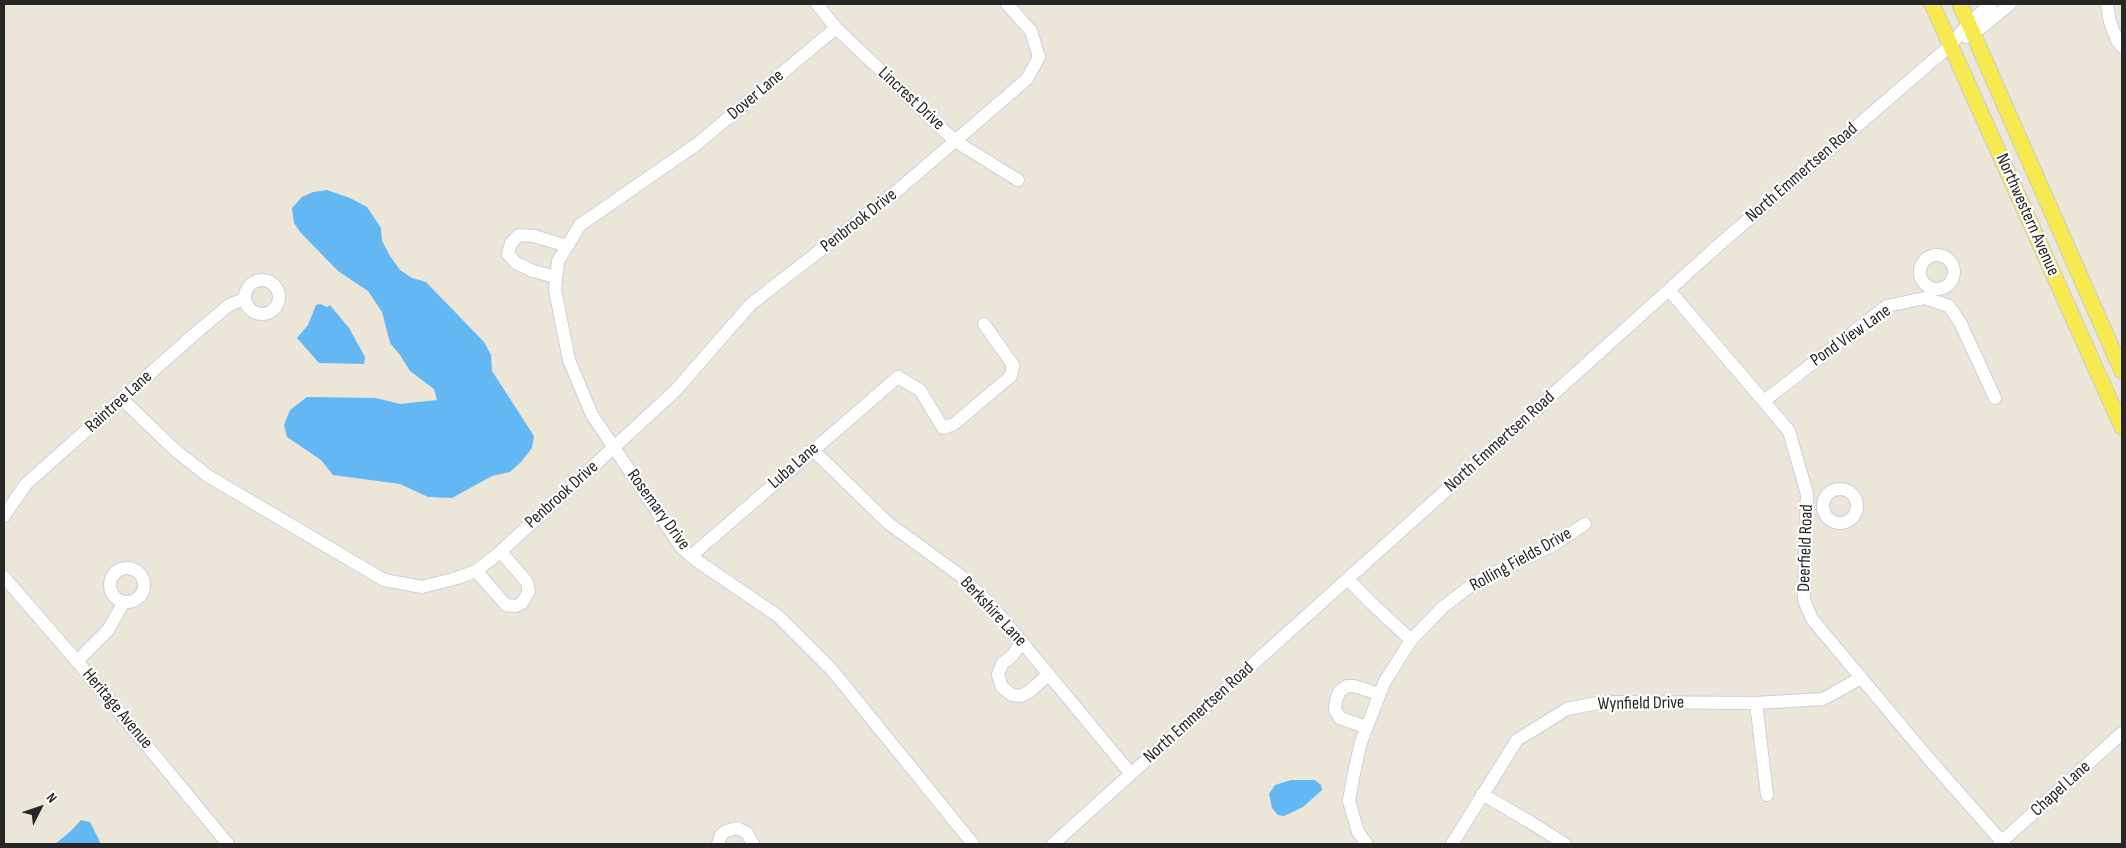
<!DOCTYPE html>
<style>
body{margin:0}
#map{position:relative;width:2126px;height:848px;overflow:hidden;background:#ebe6d7;font-family:"Sofia Sans Condensed",sans-serif}
canvas{display:block}
.frame{position:absolute;inset:0;border:5px solid #272727;pointer-events:none}
.north{position:absolute;left:15px;top:783px;width:50px;height:50px;-webkit-text-stroke:4px #fff;paint-order:stroke;rotate:49deg;font-size:14px;font-weight:700;line-height:20px;text-align:center;color:#272727}
.north::after{content:'';display:block;margin:auto;width:18px;height:22px;background:#272727;clip-path:polygon(50% 0,100% 100%,50% 72%,0 100%)}
</style>
<div id="map">
<canvas width="2126" height="848"></canvas>
<div class="frame"></div>
<div class="north">N</div>
</div>
<script>
const ctx = document.querySelector('canvas').getContext('2d');
ctx.lineJoin = 'round';
function fillPath(path, color) { ctx.fillStyle = color; ctx.fill(path, 'evenodd'); }
const toPath = rows => new Path2D(rows.map(r => 'M' + r).join(''));
function strokePath(path, color, width, dash) { ctx.strokeStyle = color; ctx.lineWidth = width; ctx.lineCap = dash ? 'butt' : 'round'; ctx.setLineDash(dash || []); ctx.stroke(path); }
function write(font, color, halo, rows, align = 'center') {
  ctx.font = font + ' "Sofia Sans Condensed",sans-serif'; ctx.lineWidth = 4.5; ctx.setLineDash([]); ctx.textBaseline = 'middle'; ctx.strokeStyle = halo; ctx.fillStyle = color; for (const [text, x, y, turn = 0] of rows) {
    ctx.save(); ctx.translate(x, y); ctx.rotate((+turn || 0) * Math.PI / 180); ctx.textAlign = isNaN(turn) ? turn : align; if (halo) ctx.strokeText(text, 0, 0); ctx.fillText(text, 0, 0); ctx.restore();
  }
}
fillPath(toPath([
 [327,190,350,198,367,207,381,228,382,241,390,256,400,270,412,278,426,282,484,342,491,355,492,371,534,436,532,448,521,462,510,472,492,476,452,498,428,497,400,484,333,475,321,460,287,437,284,425,290,410,307,397,376,398,400,404,437,400,434,389,410,371,400,355,390,343,382,312,368,291,338,271,301,233,294,223,292,208,302,197,313,192],
 [320,304,327,307,330,305,349,328,365,357,364,364,319,363,297,338,308,325,316,305],
 [1291,780,1315,780,1321,785,1322,790,1303,807,1284,816,1278,815,1272,808,1269,794,1275,785],
 [81,820,90,822,101,844,55,844,71,831]
]), '#63b8f4');
const minor = toPath([
 [817,4,836,28,955,141,1018,180],
 [2107,4,2110,22,2117,40,2122,47],
 [836,28,697,144,580,225,558,261,555,290,569,360,592,415,681,547,696,560,778,616,832,670,973,844],
 [1967,37,1986,24,2010,4],
 '1920 272a17 17 0 1 1 34 0a17 17 0 1 1-34 0Z',
 [556,277,533,271,516,263,508,254,511,243,519,235,534,236,567,246],
 '245 297a17 17 0 1 1 34 0a17 17 0 1 1-34 0Z',
 [1669,290,1789,431,1807,494,1804,600,1812,619,1929,759,2004,844],
 [122,399,175,450,208,476,384,580,422,587,457,578,476,571,499,553,675,391,751,304,898,190,1027,79,1039,57,1031,31,1007,4],
 [1764,401,1887,306,1925,298,1949,306,1960,322,1995,398],
 [813,450,888,523,961,576,992,606,1131,774],
 '1823 506a17 17 0 1 1 34 0a17 17 0 1 1-34 0Z',
 [4,516,26,484,190,338,229,305,244,299],
 [691,556,898,377,920,390,943,428,954,424,1011,376,1013,365,984,324],
 '110 585a17 17 0 1 1 34 0a17 17 0 1 1-34 0Z',
 [476,571,506,605,516,606,522,603,529,591,527,582,501,552],
 [4,577,81,666,228,844],
 [1348,579,1369,601,1411,640],
 [1022,641,1013,655,1002,664,998,675,1002,687,1012,695,1021,696,1030,691,1049,674],
 [77,661,108,630,124,602],
 [1756,703,1767,795],
 [1366,727,1340,718,1335,710,1336,701,1339,692,1347,686,1354,686,1379,694],
 [1482,794,1530,822,1565,844],
 [718,844,721,835,726,831,737,828,747,833,753,844],
 [1053,844,1721,243,1951,45,1969,23,1991,4],
 [1367,844,1358,832,1349,801,1354,773,1361,742,1384,683,1411,640,1443,607,1476,582,1555,544,1585,524],
 [1452,844,1517,740,1567,709,1603,702,1756,703,1823,699,1861,678],
 [1999,844,2122,733]
]);
const major = toPath([
 [1932,4,2122,427],
 [1960,4,2122,371]
]);
strokePath(minor, '#cdcee2', 14);
strokePath(major, '#cbcbcb', 17);
strokePath(minor, '#fff', 12);
strokePath(major, '#f7ea50', 15);
write('18px', '#272727', '#fff', [
 ["Dover Lane",756,95,-40],
 ["Lincrest Drive",911,99,43],
 ["North Emmertsen Road",1802,173,-41],
 ["Northwestern Avenue",2027,215,66],
 ["Penbrook Drive",859,221,-38],
 ["Pond View Lane",1851,336,-35],
 ["Raintree Lane",119,402,-42],
 ["North Emmertsen Road",1500,442,-42],
 ["Luba Lane",794,466,-41],
 ["Penbrook Drive",562,495,-42],
 ["Rosemary Drive",658,510,54],
 ["Deerfield Road",1806,548,-88],
 ["Rolling Fields Drive",1521,560,-29],
 ["Berkshire Lane",993,612,47],
 ["Wynfield Drive",1641,704,-1],
 ["Heritage Avenue",117,709,50],
 ["North Emmertsen Road",1199,713,-42],
 ["Chapel Lane",2061,789,-42]
]);
</script>
